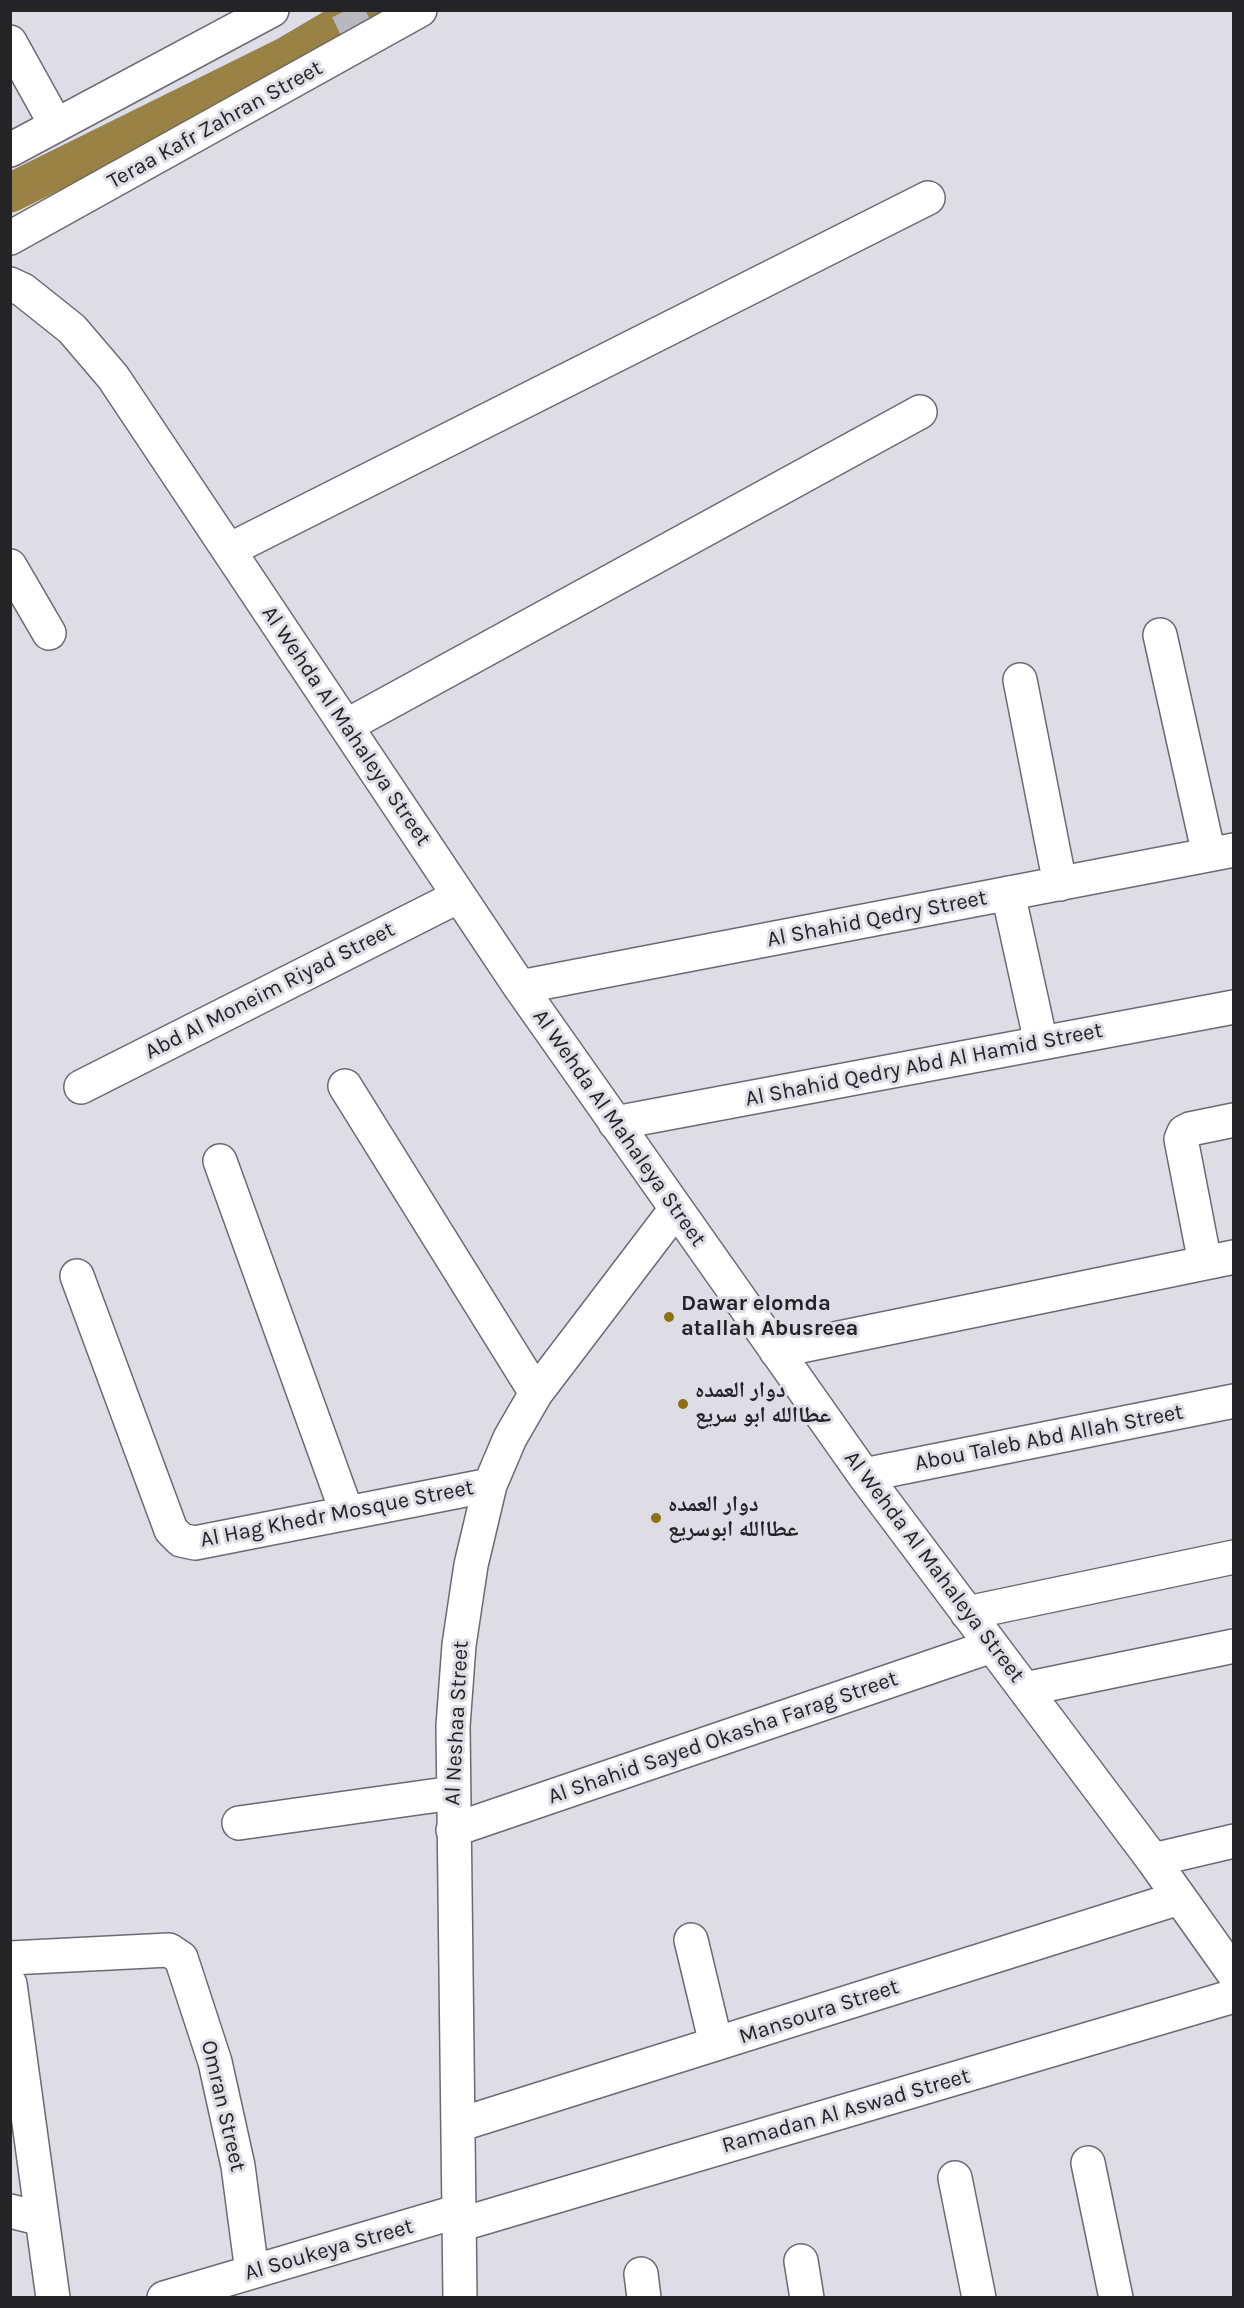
<!DOCTYPE html>
<meta charset="utf-8">
<style>
body{margin:0}
#map{position:relative;width:1244px;height:2308px;overflow:hidden;background:#dedde6;font-family:Karla,sans-serif}
canvas{display:block}
.frame{position:absolute;inset:0;border:12px solid #242427;pointer-events:none}
</style>
<div id="map">
<canvas width="1244" height="2308"></canvas>
<div class="frame"></div>
</div>
<script>
const ctx = document.querySelector('canvas').getContext('2d');
ctx.lineJoin = 'round';
const toPath = rows => new Path2D(rows.map(r => 'M' + r).join(''));
function strokePath(path, color, width, dash) { ctx.strokeStyle = color; ctx.lineWidth = width; ctx.lineCap = dash ? 'butt' : 'round'; ctx.setLineDash(dash || []); ctx.stroke(path); }
function write(font, color, halo, rows, align = 'center') {
  ctx.font = font + ' Karla,"Noto Naskh Arabic",sans-serif'; ctx.lineWidth = 6; ctx.setLineDash([]); ctx.textBaseline = 'middle'; ctx.strokeStyle = halo; ctx.fillStyle = color; for (const [text, x, y, turn = 0] of rows) {
    ctx.save(); ctx.translate(x, y); ctx.rotate((+turn || 0) * Math.PI / 180); ctx.textAlign = isNaN(turn) ? turn : align; if (halo) ctx.strokeText(text, 0, 0); ctx.fillText(text, 0, 0); ctx.restore();
  }
}
strokePath(toPath([
 [10,193,285,57,365,10]
]), '#9a8245', 39);
strokePath(toPath([
 [347,10,363,43]
]), '#b9b8c0', 33, [33, 16]);
const minor = toPath([
 [10,42,56,125],
 [10,150,272,10],
 [10,238,420,10],
 [10,284,23,290,72,329,113,377,520,987,864,1475,1153,1860,1234,1974],
 [229,550,928,198],
 [10,566,49,633],
 [1160,635,1209,855],
 [1020,680,1060,884],
 [346,726,920,412],
 [1008,893,1041,1043],
 [520,987,1234,850],
 [345,1086,536,1393],
 [81,1087,459,896],
 [615,1123,1234,1007],
 [220,1161,347,1513],
 [1205,1263,1181,1139,1184,1132,1190,1129,1234,1120],
 [77,1276,171,1530,181,1540,195,1543,490,1485],
 [776,1351,1234,1257],
 [864,1475,1234,1401],
 [967,1613,1234,1557],
 [1025,1689,1234,1646],
 [239,1823,453,1793],
 [453,1830,992,1646],
 [1153,1860,1234,1841],
 [691,1940,716,2044],
 [10,1958,169,1950,181,1958,215,2062,238,2166,252,2272],
 [10,1984,53,2298],
 [458,2125,1179,1898],
 [1088,2163,1116,2298],
 [955,2178,979,2298],
 [10,2211,42,2219],
 [459,2225,1234,1996],
 [801,2261,807,2298],
 [641,2274,644,2298],
 [164,2298,459,2211],
 [460,2298,453,1726,459,1645,471,1565,490,1485,510,1438,536,1393,676,1209]
]);
strokePath(minor, '#6b6a72', 36);
strokePath(minor, '#fff', 33);
for (const [x, y, r, color] of [
 [669,1317,6,"#8e7014"],
 [683,1404,6,"#8e7014"],
 [656,1518,6,"#8e7014"]
]) { const dot = new Path2D(); dot.arc(x, y, r, 0, 2 * Math.PI); ctx.fillStyle = color; ctx.fill(dot); strokePath(dot, '#dedde6', 2); }
write('22px', '#242427', '#dedde6', [
 ["Teraa Kafr Zahran Street",215,125,-29],
 ["Al Wehda Al Mahaleya Street",346,726,56],
 ["Al Shahid Qedry Street",877,919,-11],
 ["Abd Al Moneim Riyad Street",270,991,-27],
 ["Al Shahid Qedry Abd Al Hamid Street",924,1065,-11],
 ["Al Wehda Al Mahaleya Street",619,1128,55],
 ["Abou Taleb Abd Allah Street",1049,1438,-11],
 ["Al Hag Khedr Mosque Street",337,1514,-11],
 ["Al Wehda Al Mahaleya Street",934,1567,53],
 ["Al Neshaa Street",457,1723,-87],
 ["Al Shahid Sayed Okasha Farag Street",723,1738,-19],
 ["Mansoura Street",819,2012,-18],
 ["Omran Street",223,2106,77],
 ["Ramadan Al Aswad Street",846,2111,-16],
 ["Al Soukeya Street",329,2250,-16]
]);
write('bold 22px', '#242427', '#dedde6', [
 ["Dawar elomda",681,1304],
 ["atallah Abusreea",681,1329],
 ["دوار العمده",695,1391],
 ["عطاالله ابو سريع",695,1416],
 ["دوار العمده",668,1505],
 ["عطاالله ابوسريع",668,1530]
], 'left');
</script>
